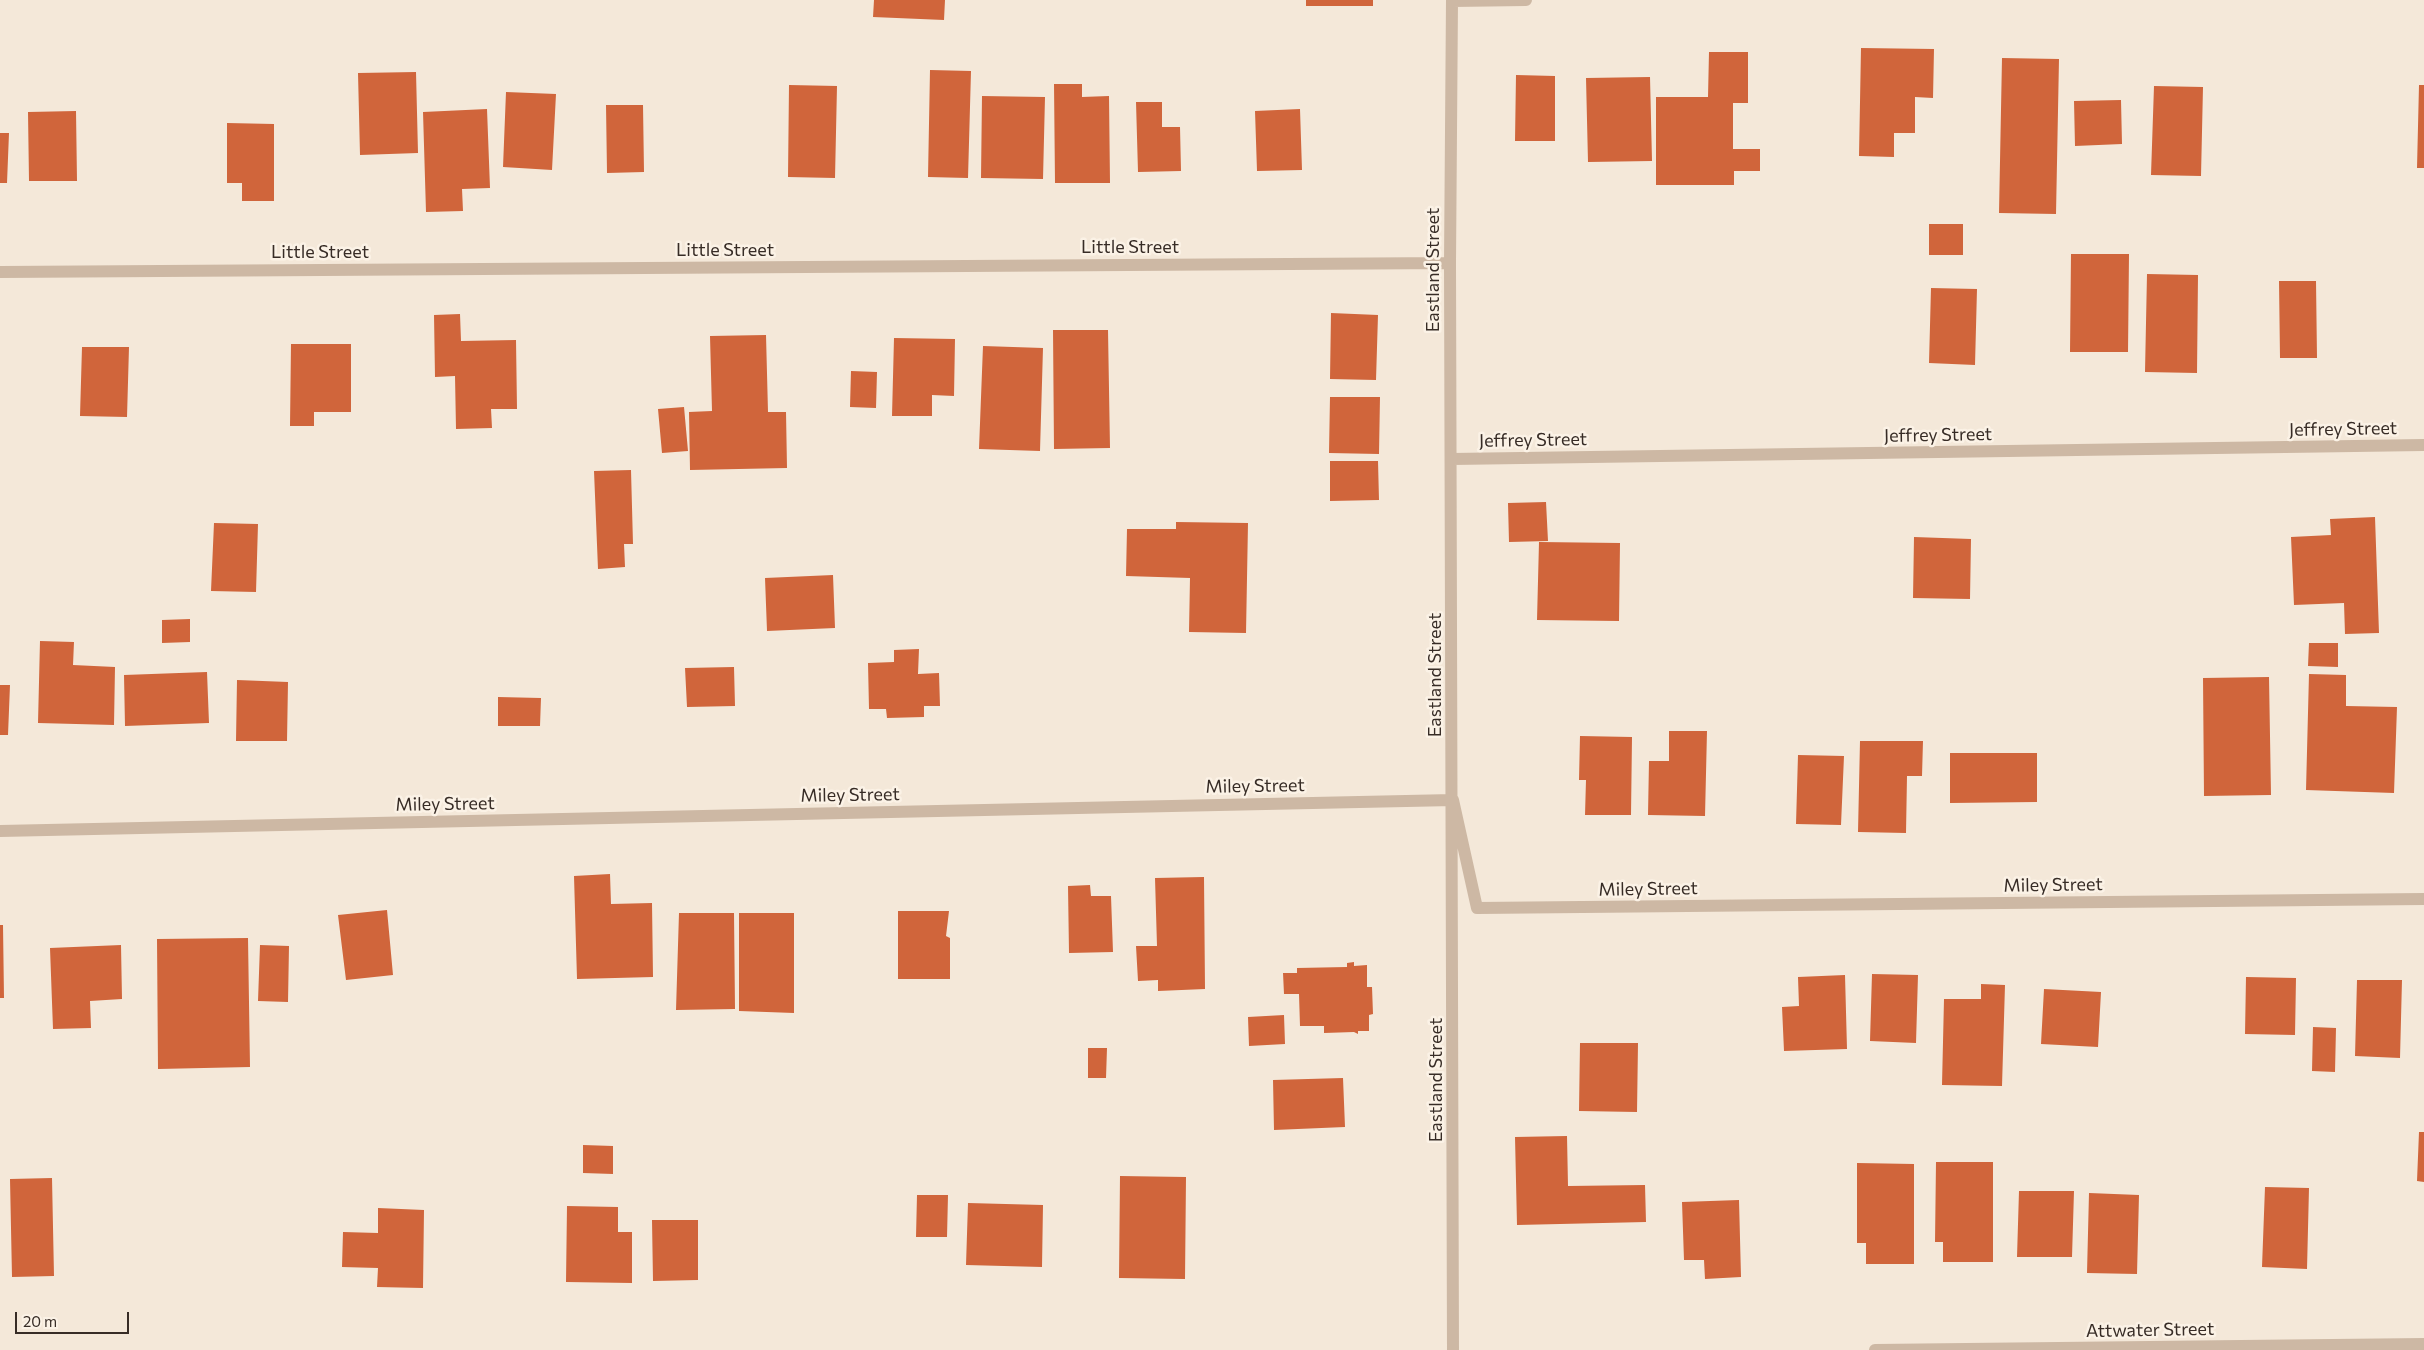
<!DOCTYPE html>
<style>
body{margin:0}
#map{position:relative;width:2424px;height:1350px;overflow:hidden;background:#f4e8d9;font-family:Commissioner,sans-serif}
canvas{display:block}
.scale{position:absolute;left:15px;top:1312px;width:114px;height:22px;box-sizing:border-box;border:2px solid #372c26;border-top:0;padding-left:6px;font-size:15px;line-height:18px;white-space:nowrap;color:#372c26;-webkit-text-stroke:4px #fbf2e6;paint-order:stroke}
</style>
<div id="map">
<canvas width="2424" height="1350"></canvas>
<div class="scale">20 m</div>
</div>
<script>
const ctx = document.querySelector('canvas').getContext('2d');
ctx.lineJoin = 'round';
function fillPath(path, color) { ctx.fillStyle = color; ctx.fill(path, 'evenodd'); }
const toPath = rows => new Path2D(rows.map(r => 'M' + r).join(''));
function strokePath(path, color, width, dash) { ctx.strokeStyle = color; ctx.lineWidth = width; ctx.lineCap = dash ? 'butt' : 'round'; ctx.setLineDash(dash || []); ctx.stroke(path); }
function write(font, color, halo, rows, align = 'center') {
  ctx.font = font + ' Commissioner,sans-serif'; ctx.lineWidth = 5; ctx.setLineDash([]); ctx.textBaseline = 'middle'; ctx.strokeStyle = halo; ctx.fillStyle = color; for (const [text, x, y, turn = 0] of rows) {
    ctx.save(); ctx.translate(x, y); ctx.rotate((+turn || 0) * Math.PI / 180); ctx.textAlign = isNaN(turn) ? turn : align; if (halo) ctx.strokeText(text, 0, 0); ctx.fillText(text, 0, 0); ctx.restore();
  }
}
fillPath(toPath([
 [874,0,945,0,944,20,873,17],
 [1306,0,1373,0,1373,6,1306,6],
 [1861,48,1934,49,1933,98,1915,97,1915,133,1894,133,1894,157,1859,156],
 [1709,52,1748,52,1748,103,1733,103,1733,149,1760,149,1760,171,1734,171,1734,185,1656,185,1656,97,1708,97],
 [2002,58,2059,59,2056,214,1999,213],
 [930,70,971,71,968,178,928,177],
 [416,72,418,153,360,155,358,73],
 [1516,75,1555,76,1555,141,1515,141],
 [1650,77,1652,161,1588,162,1586,78],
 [1054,84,1082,84,1082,97,1109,96,1110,183,1055,183],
 [789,85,837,86,835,178,788,177],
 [2419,85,2424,85,2424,168,2417,168],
 [2154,86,2203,87,2201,176,2151,175],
 [506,92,556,94,552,170,503,167],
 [982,96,1045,97,1043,179,981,178],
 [2121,100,2122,144,2075,146,2074,101],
 [1136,102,1162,102,1162,127,1180,127,1181,171,1138,172],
 [606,105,643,105,644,172,607,173],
 [487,109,490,188,462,189,463,211,426,212,423,112],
 [1300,109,1302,170,1257,171,1255,111],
 [76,111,77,181,29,181,28,112],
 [227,123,274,124,274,201,242,201,242,183,227,183],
 [0,133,9,133,7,183,0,183],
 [1929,224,1963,224,1963,255,1929,255],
 [2071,254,2129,254,2128,352,2070,352],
 [2147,274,2198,275,2197,373,2145,372],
 [2279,281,2316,281,2317,358,2280,358],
 [1931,288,1977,289,1975,365,1929,363],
 [1331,313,1378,315,1376,380,1330,379],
 [460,314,461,341,516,340,517,409,491,409,492,428,456,429,455,376,435,377,434,315],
 [1053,330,1108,330,1110,448,1054,449],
 [766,335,768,412,786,412,787,468,690,470,689,412,712,411,710,336],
 [894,338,955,339,954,396,932,395,932,416,892,416],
 [291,344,351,344,351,412,314,412,314,426,290,426],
 [983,346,1043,348,1040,451,979,449],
 [82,347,129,347,127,417,80,416],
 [851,371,877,372,876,408,850,407],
 [1330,397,1380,397,1379,454,1329,453],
 [684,407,688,451,662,453,658,409],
 [1330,461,1378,461,1379,500,1330,501],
 [631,470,633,544,624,544,625,567,598,569,594,471],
 [1546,502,1548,541,1509,542,1508,503],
 [2375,517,2379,633,2345,634,2344,603,2294,605,2291,537,2331,535,2330,519],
 [1176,522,1248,523,1246,633,1189,632,1190,578,1126,576,1127,529,1176,529],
 [214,523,258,524,256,592,211,591],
 [1914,537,1971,539,1970,599,1913,598],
 [1539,542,1620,543,1619,621,1537,620],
 [833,575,835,628,767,631,765,578],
 [190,619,190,642,162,643,162,620],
 [40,641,74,642,73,665,115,667,114,725,38,723],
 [2309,643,2338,643,2338,667,2308,666],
 [919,649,918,674,939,673,940,706,924,706,924,717,887,718,886,709,869,709,868,663,894,662,894,650],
 [734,667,735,706,687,707,685,668],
 [207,672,209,723,125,726,124,675],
 [2309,674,2346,675,2346,706,2397,707,2394,793,2306,790],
 [2269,677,2271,795,2204,796,2203,678],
 [237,680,288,682,287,741,236,741],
 [0,685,10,685,8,735,0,735],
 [498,697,541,698,540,726,498,726],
 [1669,731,1707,731,1705,816,1648,815,1649,761,1669,761],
 [1580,736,1632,737,1631,815,1585,815,1586,780,1579,780],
 [1860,741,1923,741,1922,776,1907,776,1906,833,1858,832],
 [1950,753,2037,753,2037,802,1950,803],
 [1798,755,1844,756,1841,825,1796,824],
 [610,874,611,904,652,903,653,977,577,979,574,876],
 [1204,877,1205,989,1158,991,1158,980,1138,981,1136,946,1157,946,1155,878],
 [1090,885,1091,896,1111,896,1113,952,1069,953,1068,886],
 [387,910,393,975,346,980,338,915],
 [898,911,949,911,946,936,950,938,950,979,898,979],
 [679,913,734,913,735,1009,676,1010],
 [739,913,794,913,794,1013,739,1011],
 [0,925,3,925,4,998,0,998],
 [248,938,250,1067,158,1069,157,939],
 [121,945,122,999,90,1001,91,1028,53,1029,50,948],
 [260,945,289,946,288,1002,258,1001],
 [1354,962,1354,966,1367,965,1367,987,1372,987,1373,1014,1369,1015,1369,1031,1358,1031,1358,1034,1354,1032,1324,1033,1324,1026,1300,1026,1299,994,1284,994,1283,973,1297,973,1297,968,1347,967,1347,963],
 [1872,974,1918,975,1916,1043,1870,1041],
 [1845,975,1847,1049,1784,1051,1782,1007,1799,1006,1798,977],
 [2246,977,2296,978,2295,1035,2245,1034],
 [2357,980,2402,980,2400,1058,2355,1056],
 [1981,984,2005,985,2002,1086,1942,1085,1944,999,1981,999],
 [2044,989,2101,992,2098,1047,2041,1044],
 [1284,1015,1285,1044,1249,1046,1248,1017],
 [2313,1027,2336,1028,2335,1072,2312,1071],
 [1580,1043,1638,1043,1637,1112,1579,1111],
 [1088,1048,1107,1048,1106,1078,1088,1078],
 [1343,1078,1345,1127,1274,1130,1273,1080],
 [2419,1132,2424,1132,2424,1182,2417,1181],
 [1567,1136,1568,1186,1645,1185,1646,1222,1517,1225,1515,1137],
 [583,1145,613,1146,613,1174,583,1173],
 [1936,1162,1993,1162,1993,1262,1943,1262,1943,1242,1935,1242],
 [1857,1163,1914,1164,1914,1264,1866,1264,1866,1243,1857,1243],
 [1120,1176,1186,1177,1185,1279,1119,1278],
 [52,1178,54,1276,12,1277,10,1179],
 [2265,1187,2309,1188,2307,1269,2262,1267],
 [2019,1191,2074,1191,2072,1257,2017,1257],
 [2089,1193,2139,1195,2137,1274,2087,1273],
 [917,1195,948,1195,947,1237,916,1237],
 [1739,1200,1741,1277,1705,1279,1704,1260,1684,1260,1682,1202],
 [968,1203,1043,1205,1042,1267,966,1265],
 [567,1206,618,1207,618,1232,632,1232,632,1283,566,1282],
 [378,1208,424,1210,423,1288,377,1287,378,1268,342,1267,343,1232,378,1233],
 [652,1220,698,1220,698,1280,653,1281]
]), '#d0653b');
strokePath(toPath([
 [1452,0,1450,263,1453,1350],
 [1452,1,1526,0],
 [0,272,1450,263],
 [1452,459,2424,445],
 [0,831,1453,800,1477,908,2424,899],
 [1875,1350,2424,1344]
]), '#cdb8a4', 12);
write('18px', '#372c26', '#fbf2e6', [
 ["Little Street",1130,247],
 ["Little Street",725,250],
 ["Little Street",320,252],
 ["Eastland Street",1433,270,-90],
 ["Jeffrey Street",2343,429,-1],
 ["Jeffrey Street",1938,435,-1],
 ["Jeffrey Street",1533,440,-1],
 ["Eastland Street",1435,675,-90],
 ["Miley Street",1255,786,-1],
 ["Miley Street",850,795,-1],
 ["Miley Street",445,804,-1],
 ["Miley Street",2053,885,-1],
 ["Miley Street",1648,889,-1],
 ["Eastland Street",1436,1080,-90],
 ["Attwater Street",2150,1330,-1]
]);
</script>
